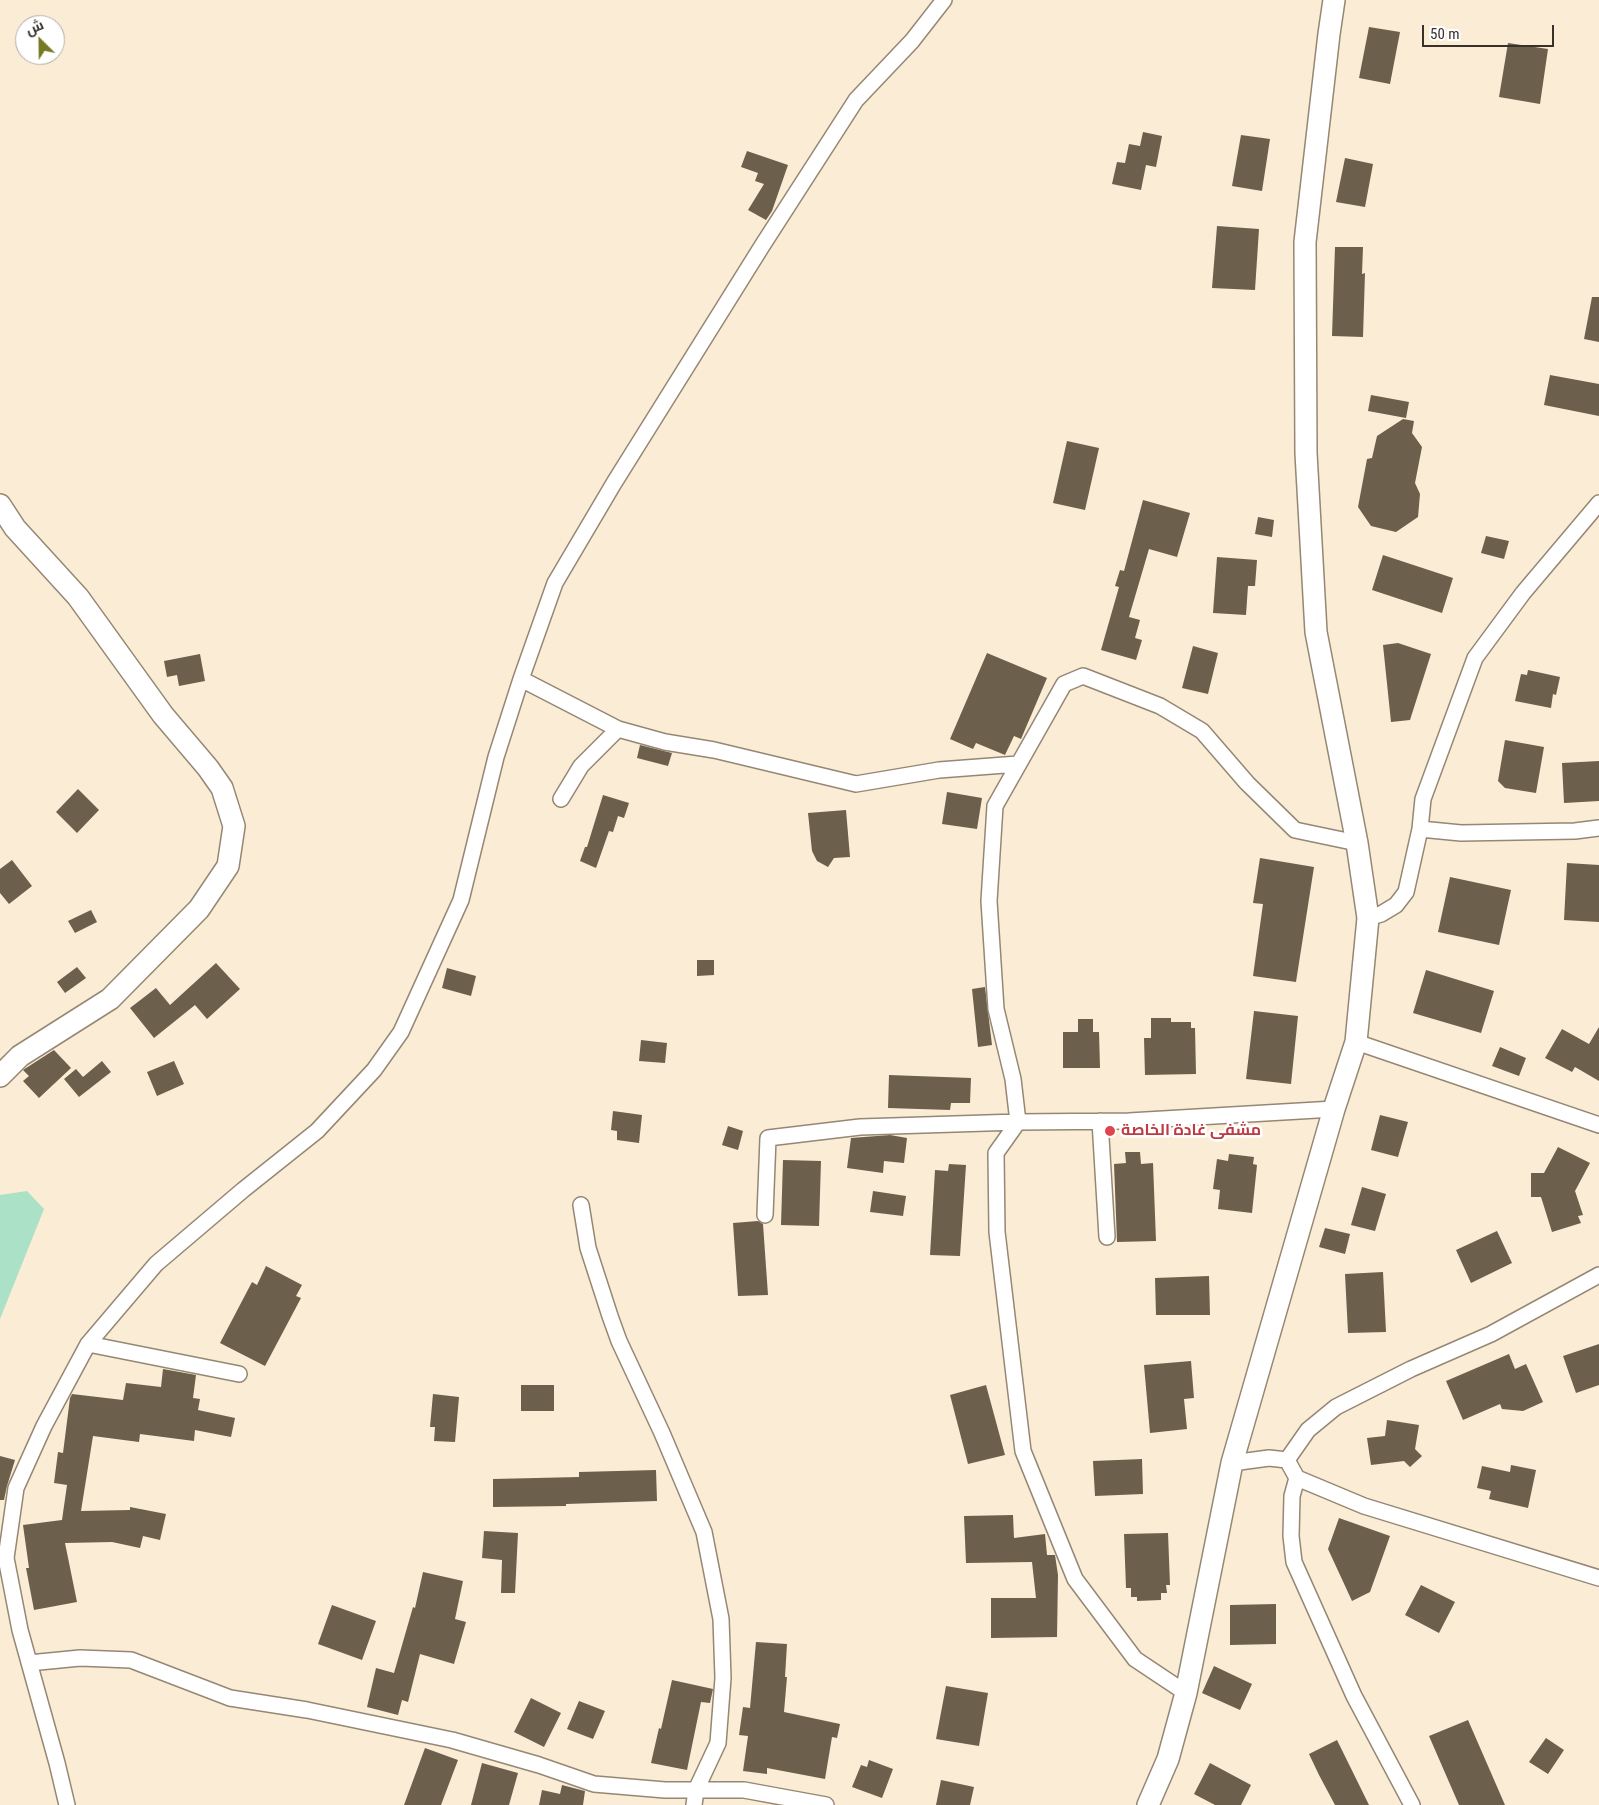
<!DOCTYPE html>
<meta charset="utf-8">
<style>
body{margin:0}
#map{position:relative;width:1599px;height:1805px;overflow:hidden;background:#fbecd5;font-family:"Roboto Condensed",Cairo,sans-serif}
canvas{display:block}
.north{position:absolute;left:15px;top:15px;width:50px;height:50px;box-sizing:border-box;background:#fff;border:1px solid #afada9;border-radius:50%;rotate:337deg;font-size:14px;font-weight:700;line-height:20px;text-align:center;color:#373129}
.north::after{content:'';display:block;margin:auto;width:18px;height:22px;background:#747922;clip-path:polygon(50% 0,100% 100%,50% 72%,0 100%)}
.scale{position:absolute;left:1422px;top:25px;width:132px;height:22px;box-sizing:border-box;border:2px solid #373129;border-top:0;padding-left:6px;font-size:15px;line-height:18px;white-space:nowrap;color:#373129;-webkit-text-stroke:4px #fff;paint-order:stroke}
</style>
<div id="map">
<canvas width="1599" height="1805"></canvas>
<div class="north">ش</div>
<div class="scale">50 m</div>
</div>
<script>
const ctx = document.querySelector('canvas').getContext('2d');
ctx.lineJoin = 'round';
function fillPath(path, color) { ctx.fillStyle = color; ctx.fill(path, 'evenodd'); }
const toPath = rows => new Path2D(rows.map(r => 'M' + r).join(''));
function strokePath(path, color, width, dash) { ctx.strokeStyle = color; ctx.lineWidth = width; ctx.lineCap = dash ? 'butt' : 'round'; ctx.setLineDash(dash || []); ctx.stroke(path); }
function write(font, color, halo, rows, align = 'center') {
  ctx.font = font + ' "Roboto Condensed",Cairo,sans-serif'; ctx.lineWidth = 5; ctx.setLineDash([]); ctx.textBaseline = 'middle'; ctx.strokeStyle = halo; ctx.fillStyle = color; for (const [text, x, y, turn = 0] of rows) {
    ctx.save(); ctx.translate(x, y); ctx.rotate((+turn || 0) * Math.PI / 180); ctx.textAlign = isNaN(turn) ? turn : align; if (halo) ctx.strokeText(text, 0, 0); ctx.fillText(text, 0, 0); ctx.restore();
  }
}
fillPath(toPath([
 [27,1191,44,1209,0,1319,0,1195]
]), '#abe1c6');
fillPath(toPath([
 [1369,27,1400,32,1390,84,1359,78],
 [1508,43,1548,49,1540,104,1499,97],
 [1143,132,1162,136,1156,167,1146,165,1141,190,1112,184,1117,162,1125,163,1129,144,1140,146],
 [1241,135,1270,139,1262,191,1232,186],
 [747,151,788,165,772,211,766,220,748,210,764,184,755,181,758,173,741,167],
 [1345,158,1373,164,1365,207,1336,202],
 [1217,226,1259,229,1255,290,1212,288],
 [1335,247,1363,247,1362,274,1365,273,1363,337,1332,336],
 [1592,297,1599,297,1599,342,1584,339],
 [1550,375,1599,384,1599,416,1544,405],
 [1371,395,1409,402,1406,418,1368,411],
 [1403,419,1414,421,1412,433,1422,447,1415,483,1420,494,1418,517,1396,532,1371,526,1358,507,1367,459,1372,458,1377,436],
 [1067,441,1099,448,1085,510,1053,503],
 [1143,500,1190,513,1177,557,1149,549,1129,617,1140,620,1135,638,1142,640,1136,660,1101,650,1119,587,1115,586,1120,570,1124,571],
 [1258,517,1274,520,1272,537,1255,534],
 [1486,536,1509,541,1504,559,1481,553],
 [1383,555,1453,578,1442,613,1372,590],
 [1217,557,1257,560,1255,586,1248,586,1246,615,1213,613],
 [1398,643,1431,654,1410,720,1391,722,1383,645],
 [1193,646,1218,653,1208,694,1182,688],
 [987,653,1047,678,1021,739,1014,736,1005,755,976,743,973,749,950,739],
 [200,654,205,681,179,686,177,675,167,677,164,661],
 [1528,670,1560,677,1556,695,1553,694,1551,708,1515,701,1521,674,1527,675],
 [1505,740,1544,747,1536,793,1505,788,1498,781],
 [640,745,672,753,668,766,637,758],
 [1599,761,1599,801,1564,803,1562,763],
 [78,789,99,810,77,833,56,812],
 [947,792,982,798,977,829,942,824],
 [603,795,629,803,624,818,618,816,613,832,609,831,596,868,580,861,585,847,587,847],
 [846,810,850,857,834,858,828,867,817,861,812,851,808,813],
 [1260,858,1314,867,1296,982,1253,976,1263,904,1253,903],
 [12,860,32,886,9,904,0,893,0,869],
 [1567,863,1599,865,1599,922,1564,920],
 [1450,877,1511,890,1499,945,1438,932],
 [91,910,97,922,75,933,68,921],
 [697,960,714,960,714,975,697,976],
 [216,963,240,989,207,1019,195,1005,154,1038,130,1008,156,988,170,1005],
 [77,967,86,978,65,993,57,982],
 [447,968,476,976,471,996,442,988],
 [1426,970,1494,991,1481,1033,1413,1013],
 [985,987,992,1045,978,1047,972,989],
 [1254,1011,1298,1016,1291,1084,1246,1079],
 [1151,1018,1171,1018,1171,1022,1191,1022,1191,1028,1195,1028,1196,1074,1145,1075,1144,1038,1151,1038],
 [1078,1019,1093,1019,1093,1032,1099,1032,1100,1068,1063,1068,1063,1032,1078,1032],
 [1599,1027,1599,1081,1575,1067,1572,1072,1545,1058,1562,1029,1589,1044],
 [641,1040,667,1043,665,1063,639,1061],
 [1500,1047,1526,1058,1519,1076,1492,1066],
 [54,1050,71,1068,39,1098,23,1081,29,1076,23,1070],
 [102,1061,111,1072,79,1097,64,1079,76,1069,83,1077],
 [174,1061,184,1084,157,1096,147,1072],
 [889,1075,971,1078,970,1103,951,1103,950,1110,888,1108],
 [613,1111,642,1115,639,1143,617,1140,617,1131,611,1130],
 [1380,1115,1408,1122,1398,1157,1371,1150],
 [728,1126,743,1131,738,1150,722,1145],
 [890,1135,907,1138,904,1163,884,1161,883,1173,847,1168,851,1138],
 [1558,1147,1590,1163,1575,1191,1583,1215,1578,1216,1581,1223,1552,1232,1541,1197,1531,1197,1531,1173,1544,1173],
 [1125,1152,1140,1152,1141,1164,1153,1163,1156,1241,1117,1242,1114,1164,1126,1163],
 [1229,1154,1254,1157,1253,1164,1257,1165,1252,1213,1218,1209,1220,1190,1213,1189,1217,1159,1228,1161],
 [783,1160,821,1161,819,1226,781,1225],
 [949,1164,966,1165,960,1256,930,1255,935,1170,948,1171],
 [1362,1187,1386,1194,1375,1231,1351,1225],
 [873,1191,906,1196,903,1216,870,1212],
 [758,1221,763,1224,768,1295,738,1296,733,1223],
 [1325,1228,1350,1234,1345,1254,1319,1247],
 [1497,1231,1512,1263,1471,1283,1456,1250],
 [266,1266,302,1285,296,1296,301,1298,265,1366,220,1343,252,1282,257,1285],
 [1383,1272,1386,1332,1348,1333,1345,1274],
 [1209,1276,1210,1315,1156,1315,1155,1278],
 [1599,1344,1599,1385,1576,1393,1563,1356],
 [1509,1354,1515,1369,1526,1364,1543,1402,1523,1411,1502,1409,1500,1404,1463,1420,1446,1381],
 [1191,1361,1194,1398,1184,1399,1187,1429,1150,1433,1144,1365],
 [163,1369,196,1375,193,1398,200,1399,198,1410,235,1418,231,1437,195,1430,194,1441,140,1434,139,1442,93,1436,81,1511,130,1510,130,1507,166,1514,160,1540,143,1536,140,1548,112,1542,65,1543,77,1602,34,1610,26,1568,29,1568,23,1525,62,1520,67,1485,54,1483,58,1452,63,1453,70,1398,72,1394,123,1400,126,1383,161,1387],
 [521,1385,554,1385,554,1411,521,1411],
 [986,1385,1005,1455,968,1464,950,1395],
 [433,1394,459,1397,455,1442,434,1441,435,1427,430,1427],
 [1387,1420,1419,1425,1415,1449,1422,1456,1410,1467,1404,1461,1371,1465,1367,1438,1385,1436],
 [0,1456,15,1460,7,1486,4,1500,0,1500],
 [1142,1459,1143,1494,1095,1496,1093,1461],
 [1511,1465,1536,1470,1528,1508,1489,1499,1491,1491,1477,1488,1482,1466,1510,1472],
 [656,1470,657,1501,566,1504,566,1506,493,1507,493,1479,579,1477,579,1472],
 [1013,1515,1014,1538,1045,1534,1047,1555,1055,1555,1058,1575,1057,1637,991,1638,991,1598,1036,1598,1032,1562,966,1563,964,1516],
 [1339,1518,1390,1536,1370,1592,1352,1601,1328,1549],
 [484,1531,518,1533,515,1593,501,1593,502,1560,482,1558],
 [1168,1533,1170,1585,1166,1585,1167,1593,1161,1593,1161,1600,1137,1601,1137,1597,1131,1597,1131,1588,1126,1588,1124,1534],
 [423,1572,463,1581,455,1619,466,1622,454,1664,420,1654,408,1702,402,1700,398,1715,367,1707,376,1668,394,1673,413,1607,415,1608],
 [1421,1585,1455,1602,1439,1633,1405,1615],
 [1276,1604,1276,1644,1230,1645,1230,1605],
 [332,1605,376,1621,362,1660,318,1644],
 [756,1642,787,1644,785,1677,787,1677,784,1712,840,1724,837,1738,832,1737,825,1779,767,1768,767,1774,743,1771,748,1736,739,1735,743,1707,750,1708],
 [1214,1666,1252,1684,1240,1710,1202,1693],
 [672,1680,713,1689,710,1703,701,1702,687,1770,651,1763,659,1728,661,1729],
 [946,1686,988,1693,979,1746,936,1739],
 [531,1698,561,1713,544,1747,514,1732],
 [579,1701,605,1711,593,1739,567,1729],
 [1468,1720,1505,1805,1459,1805,1429,1736],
 [1546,1738,1564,1750,1548,1774,1529,1762],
 [1337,1740,1369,1805,1335,1805,1319,1775,1309,1754],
 [425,1748,458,1760,441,1805,404,1805],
 [869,1760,893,1769,882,1798,852,1787,861,1765,867,1767],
 [482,1763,518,1773,509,1805,471,1805],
 [1210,1763,1251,1785,1241,1805,1215,1805,1194,1794],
 [941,1780,974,1787,970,1805,936,1805],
 [562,1785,585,1791,583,1805,539,1805,542,1790,560,1794]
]), '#6c5f4c');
const street = toPath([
 [521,679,555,583,614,483,762,246,856,100,912,41,944,0],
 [561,799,581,766,618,729],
 [1420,829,1461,833,1575,831,1599,828],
 [1368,918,1381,914,1396,905,1406,892,1420,829,1423,799,1475,658,1523,593,1599,503],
 [1356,1042,1599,1125],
 [1100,1121,1107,1237],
 [581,1205,588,1248,610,1316,619,1341,662,1433,704,1532,721,1619,723,1678,718,1743,696,1790,694,1805],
 [765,1215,768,1138,860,1127,1018,1122,1013,1079,996,1009,989,901,995,806,1064,684,1083,676,1160,706,1202,731,1247,783,1295,830,1357,843],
 [88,1344,239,1374],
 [1287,1460,1308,1430,1336,1407,1411,1369,1491,1334,1599,1275],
 [1232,1463,1269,1458,1287,1460,1297,1478,1292,1496,1291,1536,1294,1562,1354,1696,1412,1805],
 [1297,1478,1364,1506,1599,1578],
 [29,1663,80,1658,131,1660,230,1698,307,1710,452,1740,539,1765,594,1784,665,1790,744,1790,826,1805],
 [1186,1693,1135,1659,1075,1579,1023,1451,997,1232,996,1153,1018,1122,1129,1121,1334,1109],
 [67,1805,57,1763,20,1630,6,1558,16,1488,44,1426,88,1344,156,1264,243,1190,317,1131,374,1070,401,1032,461,900,496,757,521,679,618,729,665,742,714,750,856,784,939,770,1018,764]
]);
const secondary = toPath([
 [0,505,15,528,78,597,163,715,208,768,222,788,234,826,228,866,199,909,110,999,20,1056,0,1076],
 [1148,1805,1168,1759,1186,1693,1232,1463,1334,1109,1356,1042,1368,918,1357,843,1316,632,1306,453,1305,242,1329,34,1334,0]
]);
strokePath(street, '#958773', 18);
strokePath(secondary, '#958773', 24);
strokePath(street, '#fff', 15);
strokePath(secondary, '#fff', 21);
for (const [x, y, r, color] of [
 [1110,1131,6,"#e0444e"]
]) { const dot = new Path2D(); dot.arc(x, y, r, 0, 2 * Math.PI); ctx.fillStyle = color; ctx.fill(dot); strokePath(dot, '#fff', 2); }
write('bold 16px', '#be3a42', '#fff', [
 ["مشفى غادة الخاصة",1121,1131]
], 'left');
</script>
